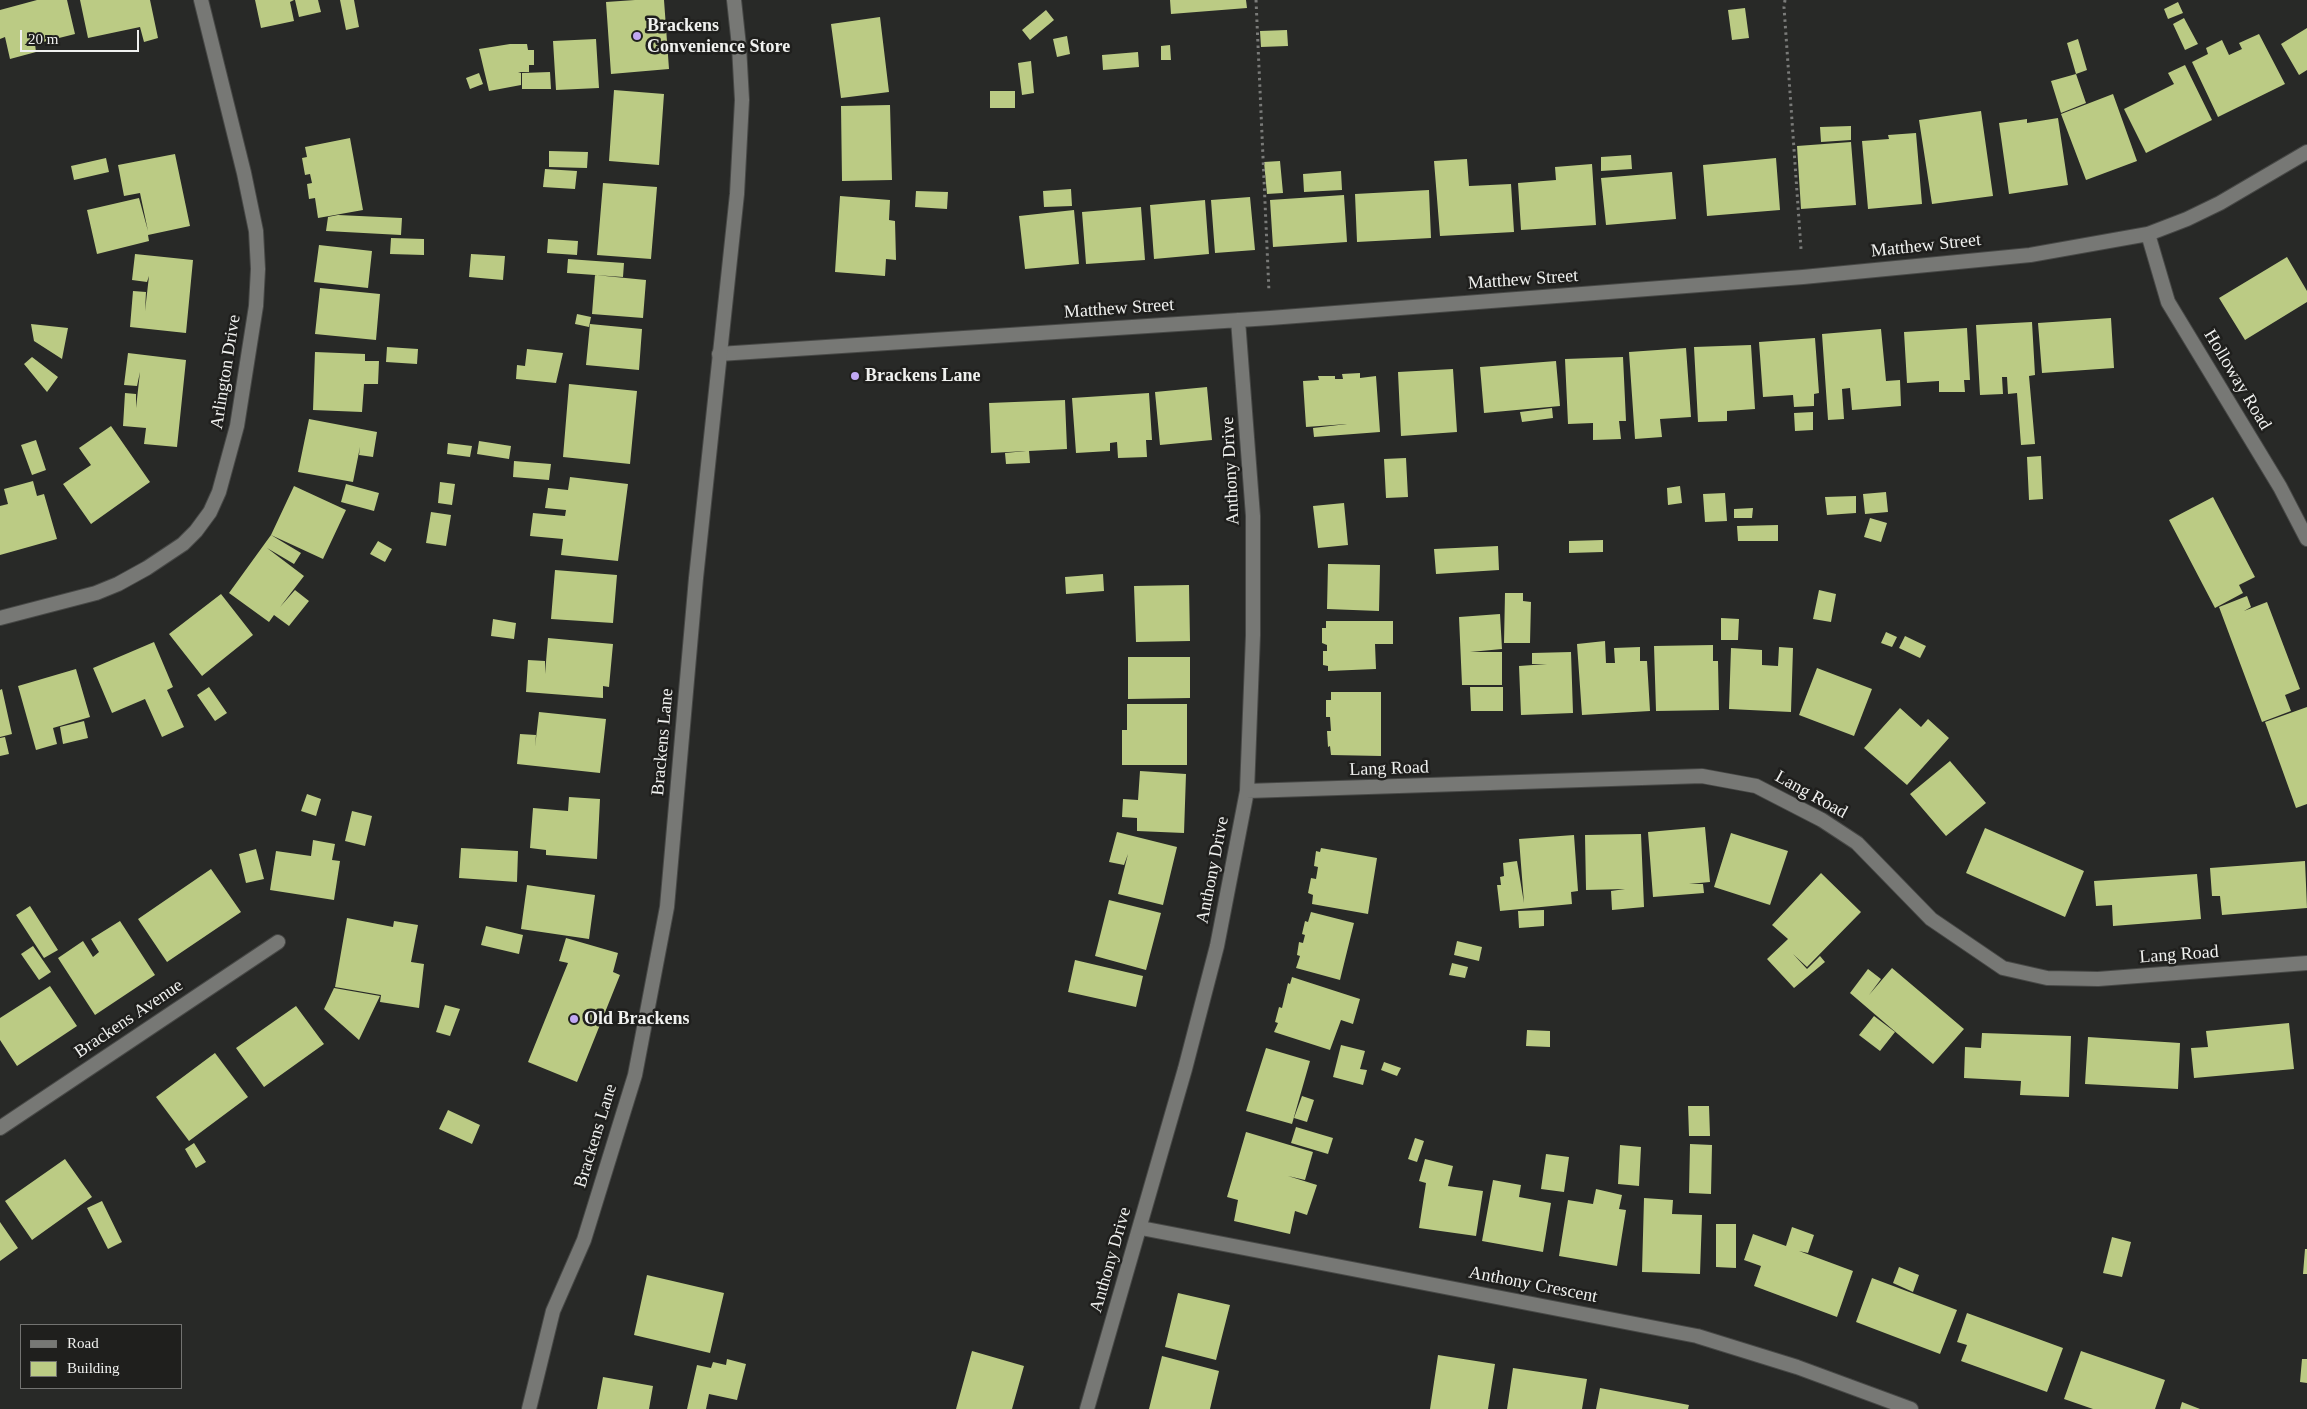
<!DOCTYPE html>
<style>
body{margin:0}
#map{position:relative;width:2307px;height:1409px;overflow:hidden;background:#282927;font-family:"Times New Roman",serif}
canvas{display:block}
.legend{position:absolute;left:20px;top:1324px;width:162px;height:65px;box-sizing:border-box;background:#1f1f1d;border:1px solid #737371;margin:0;padding:6px 9px;list-style:none;font-size:15px;color:#f0f1ef}
.legend li{display:flex;align-items:center;gap:10px;height:25px}
.legend b{width:25px;border:1px solid #737371}
.scale{position:absolute;left:20px;top:30px;width:119px;height:22px;box-sizing:border-box;border:2px solid #f0f1ef;border-top:0;padding-left:6px;font-size:15px;line-height:18px;white-space:nowrap;color:#f0f1ef;-webkit-text-stroke:4px #1f1f1d;paint-order:stroke}
</style>
<div id="map">
<canvas width="2307" height="1409"></canvas>
<ul class="legend">
<li><b style="height:6px;background:#777875"></b>Road</li>
<li><b style="height:14px;background:#bbcb84"></b>Building</li>
</ul>
<div class="scale">20 m</div>
</div>
<script>
const ctx = document.querySelector('canvas').getContext('2d');
ctx.lineJoin = 'round';
function fillPath(path, color) { ctx.fillStyle = color; ctx.fill(path, 'evenodd'); }
const toPath = rows => new Path2D(rows.map(r => 'M' + r).join(''));
function strokePath(path, color, width, dash) { ctx.strokeStyle = color; ctx.lineWidth = width; ctx.lineCap = dash ? 'butt' : 'round'; ctx.setLineDash(dash || []); ctx.stroke(path); }
function write(font, color, halo, rows, align = 'center') {
  ctx.font = font + ' "Times New Roman",serif'; ctx.lineWidth = 5; ctx.setLineDash([]); ctx.textBaseline = 'middle'; ctx.strokeStyle = halo; ctx.fillStyle = color; for (const [text, x, y, turn = 0] of rows) {
    ctx.save(); ctx.translate(x, y); ctx.rotate((+turn || 0) * Math.PI / 180); ctx.textAlign = isNaN(turn) ? turn : align; if (halo) ctx.strokeText(text, 0, 0); ctx.fillText(text, 0, 0); ctx.restore();
  }
}
fillPath(toPath([
 [37,0,67,0,75,34,35,44,36,52,10,59,5,37,0,39,0,10],
 [80,0,150,0,158,38,144,42,140,27,88,38],
 [255,0,294,0,290,2,294,21,261,28],
 [295,0,318,0,321,12,299,17],
 [340,0,354,0,359,27,346,30],
 [635,0,664,0,669,69,611,74,606,2],
 [1170,0,1246,0,1247,8,1171,14],
 [2178,2,2183,13,2168,19,2164,9],
 [1745,8,1749,38,1732,40,1728,10],
 [1046,10,1054,20,1030,40,1022,30],
 [880,17,889,92,841,98,831,24],
 [2184,18,2198,44,2185,50,2173,24],
 [2307,28,2307,70,2299,75,2281,44],
 [1287,30,1288,46,1261,47,1260,31],
 [2259,34,2285,84,2218,117,2192,62,2208,54,2206,48,2222,40,2229,55,2242,49,2239,43],
 [1067,36,1070,54,1057,57,1053,39],
 [596,39,599,88,556,90,553,41],
 [2078,39,2087,70,2076,74,2086,103,2061,113,2051,81,2076,74,2067,43],
 [510,44,527,44,528,50,534,50,534,65,529,65,529,72,518,72,521,73,521,85,489,91,479,49],
 [1170,45,1171,60,1161,60,1161,46],
 [1138,52,1139,67,1103,70,1102,55],
 [1031,61,1034,93,1022,95,1018,63],
 [2185,65,2212,120,2146,153,2124,109,2174,84,2168,73],
 [550,72,551,89,522,89,522,73],
 [479,73,483,84,470,89,466,78],
 [614,90,664,94,659,165,609,161],
 [990,91,1015,91,1015,108,990,108],
 [2113,94,2137,161,2086,180,2061,114],
 [890,105,892,180,842,181,841,106],
 [1981,111,1993,196,1932,204,1919,120],
 [2058,118,2068,185,2009,194,1999,123,2027,119,2027,123],
 [1851,126,1851,140,1821,142,1820,127],
 [1916,133,1922,204,1868,209,1862,141,1889,139,1888,135],
 [350,138,363,210,318,218,315,198,309,199,307,184,312,183,310,174,305,175,302,158,307,157,305,147],
 [1851,142,1856,205,1801,209,1797,146],
 [549,151,588,152,587,168,549,167],
 [175,154,190,226,148,235,149,241,97,254,87,210,139,198,148,231,140,193,124,196,118,165],
 [1631,155,1632,169,1601,171,1601,157],
 [106,158,109,172,74,180,71,166],
 [1776,158,1780,210,1707,216,1703,165],
 [1467,159,1469,186,1511,184,1514,232,1440,236,1434,161],
 [1280,161,1283,193,1267,194,1264,162],
 [1592,164,1596,225,1521,230,1518,183,1556,180,1555,167],
 [545,169,577,171,575,189,543,187],
 [1341,171,1342,190,1304,192,1303,174],
 [1672,172,1676,219,1606,225,1601,178],
 [603,183,657,187,651,259,597,255],
 [1071,189,1072,206,1044,207,1043,191],
 [1429,190,1431,238,1357,242,1355,194],
 [916,191,948,192,947,209,915,207],
 [1344,195,1347,242,1273,247,1270,200],
 [840,196,890,200,889,220,895,221,896,260,886,259,885,276,835,272],
 [1250,197,1255,250,1215,253,1211,200],
 [1205,200,1209,254,1154,259,1150,205],
 [1141,207,1145,260,1086,264,1082,212],
 [1074,210,1079,264,1025,269,1019,216],
 [338,215,402,218,401,235,326,231,328,217],
 [391,238,424,239,424,255,390,254],
 [548,239,578,241,577,255,547,253],
 [319,245,372,251,368,288,314,282],
 [135,254,193,260,186,333,130,327,133,291,146,292,145,311,149,276,147,282,132,280],
 [471,254,505,256,503,280,469,277],
 [2287,257,2307,291,2307,302,2245,340,2219,298],
 [568,259,624,263,623,277,567,273],
 [595,275,646,280,643,318,592,314],
 [320,288,380,294,376,340,315,334],
 [577,314,591,317,589,327,575,324],
 [2111,318,2114,368,2042,373,2038,323],
 [2032,322,2035,375,2029,376,2035,444,2021,445,2017,393,2008,394,2007,377,2002,377,2003,394,1980,395,1976,325],
 [31,324,68,328,62,359,34,341],
 [590,324,642,329,639,370,586,365],
 [1967,328,1970,380,1964,380,1965,392,1939,392,1939,381,1907,383,1904,332],
 [1881,329,1886,381,1900,380,1901,406,1852,410,1850,388,1842,389,1844,419,1828,420,1822,334],
 [1815,338,1819,393,1814,394,1814,406,1794,407,1793,395,1763,397,1759,342],
 [1751,345,1755,409,1727,411,1727,421,1698,422,1694,347],
 [387,347,418,349,417,364,386,362],
 [1686,348,1691,417,1660,419,1662,437,1635,439,1629,352],
 [527,349,563,353,556,383,516,379,517,365,525,366],
 [315,352,365,354,365,361,379,361,378,384,364,384,362,412,313,410],
 [128,353,186,360,177,447,144,444,146,428,123,426,125,393,136,394,136,408,140,372,137,386,124,385],
 [32,357,58,377,47,392,24,364],
 [1623,357,1626,421,1619,421,1621,439,1593,440,1593,423,1568,424,1565,359],
 [1556,361,1560,406,1484,413,1480,367],
 [1453,369,1457,432,1401,436,1398,372],
 [1360,373,1360,378,1376,376,1380,432,1314,437,1313,428,1347,424,1306,427,1303,381,1319,380,1318,376,1335,376,1335,379,1343,379,1342,374],
 [569,384,637,391,630,464,563,457],
 [1207,387,1212,440,1160,445,1155,392],
 [1149,393,1152,440,1146,440,1147,457,1118,458,1117,442,1110,443,1110,451,1076,453,1072,398],
 [1065,400,1067,449,1029,451,1030,463,1006,464,1005,453,1026,451,991,453,989,403],
 [1552,408,1553,418,1522,422,1520,412],
 [1813,412,1813,430,1795,431,1794,413],
 [309,419,377,432,373,457,359,455,360,447,353,482,298,472],
 [111,426,150,482,91,524,63,484,91,465,79,448],
 [36,440,46,470,32,475,21,445],
 [479,441,511,446,509,459,477,454],
 [448,443,472,446,470,457,447,454],
 [2041,456,2043,499,2029,500,2027,457],
 [1406,458,1408,497,1386,498,1384,459],
 [514,461,551,464,549,480,513,477],
 [570,477,628,484,618,561,561,555,563,539,530,536,533,513,565,516,566,510,545,508,548,488,568,490],
 [33,481,37,496,44,494,57,539,0,555,0,506,8,504,4,489],
 [440,482,455,484,452,505,438,503],
 [346,484,379,493,374,511,341,502],
 [294,486,346,510,323,559,271,535],
 [1680,486,1682,503,1668,505,1667,488],
 [1886,492,1888,512,1865,514,1863,494],
 [1725,493,1727,521,1705,522,1703,494],
 [1856,496,1856,513,1827,515,1825,497],
 [2213,497,2255,577,2239,585,2243,593,2215,608,2169,520],
 [1344,503,1348,545,1318,548,1313,506],
 [1753,508,1752,518,1734,518,1734,509],
 [431,512,451,515,446,546,426,543],
 [1870,518,1887,523,1881,542,1864,537],
 [1778,525,1778,541,1738,541,1737,526],
 [271,535,301,553,294,564,267,548,304,576,280,607,295,590,309,601,289,626,274,615,269,622,229,593],
 [1603,540,1603,552,1569,553,1569,541],
 [378,541,392,549,385,562,370,554],
 [1498,546,1499,570,1436,574,1434,549],
 [1328,564,1380,565,1379,611,1327,609],
 [555,570,617,575,613,623,551,619],
 [1103,574,1104,591,1066,594,1065,577],
 [1189,585,1190,641,1136,642,1134,586],
 [1819,590,1836,594,1831,622,1813,619],
 [1505,593,1523,593,1523,601,1531,602,1530,643,1504,643],
 [221,594,253,635,202,676,169,634],
 [2247,596,2251,607,2244,611,2267,602,2300,689,2285,695,2291,711,2262,722,2219,607],
 [1500,614,1502,649,1470,652,1502,652,1502,685,1462,685,1459,617],
 [1721,618,1739,619,1738,640,1721,640],
 [493,619,516,623,514,639,491,636],
 [1326,621,1393,621,1393,644,1375,644,1376,669,1328,671,1328,666,1323,665,1323,651,1327,651,1327,645,1322,643,1322,628,1326,628],
 [1886,632,1897,637,1892,647,1881,643],
 [1905,636,1926,646,1920,658,1899,648],
 [548,638,613,644,609,687,603,686,603,698,526,692,528,660,545,661,545,674],
 [1605,641,1606,663,1615,663,1614,648,1640,647,1640,661,1647,661,1650,711,1582,715,1577,644],
 [154,642,173,687,167,690,184,727,162,737,145,699,112,713,93,668],
 [1713,645,1713,661,1718,661,1719,710,1656,711,1654,646],
 [1779,647,1793,648,1791,712,1729,709,1731,648,1762,650,1762,665,1778,666],
 [1571,652,1573,713,1521,715,1519,666,1547,664,1532,664,1532,653],
 [1128,657,1190,657,1190,698,1128,699],
 [1817,668,1872,689,1854,736,1799,715],
 [76,669,90,717,53,728,57,744,36,750,18,686],
 [209,687,227,713,215,721,197,695],
 [1470,687,1503,687,1503,711,1471,711],
 [2,689,12,734,0,737,0,690],
 [1331,692,1381,692,1381,756,1331,755,1330,746,1328,747,1327,731,1331,731,1330,717,1326,717,1326,700,1331,700],
 [1127,704,1187,704,1187,765,1122,765,1122,730,1127,730],
 [2307,707,2307,804,2296,808,2265,722],
 [1900,708,1921,727,1928,719,1949,738,1907,785,1864,748],
 [539,712,606,719,600,773,517,764,520,734,536,735,535,747],
 [84,721,88,738,63,744,60,727],
 [5,737,9,754,0,756,0,738],
 [1950,761,1986,803,1946,836,1910,794],
 [1140,771,1186,774,1184,833,1137,831,1137,818,1122,817,1123,799,1138,800],
 [307,794,321,799,316,816,301,811],
 [569,797,600,799,597,859,546,855,546,850,530,848,533,808,568,811],
 [352,811,372,816,365,846,345,841],
 [1705,827,1710,882,1689,884,1703,884,1704,893,1653,897,1648,832],
 [1985,828,2084,871,2065,917,1966,873],
 [1117,832,1177,847,1163,905,1118,894,1128,854,1124,865,1109,862],
 [1731,833,1788,851,1770,905,1714,887],
 [1641,834,1644,907,1612,910,1611,891,1625,889,1586,890,1585,835],
 [1574,835,1578,891,1571,892,1572,904,1500,911,1497,885,1501,885,1500,877,1504,876,1503,863,1517,861,1524,903,1519,839],
 [313,840,335,844,332,860,340,861,334,900,270,890,276,851,311,856],
 [461,848,518,851,517,882,459,878],
 [1321,848,1377,858,1368,914,1312,904,1313,895,1308,893,1311,878,1316,879,1318,867,1314,866,1316,851,1320,852],
 [256,849,264,879,246,883,239,854],
 [2305,861,2307,908,2222,915,2220,896,2212,896,2210,868],
 [211,869,241,912,167,962,138,919],
 [1821,873,1861,912,1807,967,1793,954,1807,969,1820,956,1825,962,1794,988,1767,959,1788,939,1772,925],
 [2197,874,2201,919,2113,926,2112,905,2096,906,2094,881],
 [527,885,595,895,589,939,521,929],
 [1109,900,1161,913,1146,970,1095,956],
 [30,906,58,950,44,958,16,915],
 [1544,910,1544,926,1519,928,1518,911],
 [1311,912,1354,923,1340,980,1296,968,1300,956,1297,955,1299,942,1303,943,1305,935,1302,934,1305,921,1308,922],
 [347,918,393,927,394,921,418,925,411,962,424,964,419,1008,380,1002,381,995,335,987],
 [120,921,155,975,95,1015,58,958,83,941,93,957,99,952,91,939],
 [486,926,523,935,519,954,481,945],
 [566,938,618,953,613,972,620,975,577,1082,528,1062,568,963,559,961],
 [1457,941,1482,947,1479,961,1454,955],
 [33,946,51,972,39,980,21,954],
 [1075,960,1143,976,1136,1007,1068,992],
 [1452,963,1468,967,1465,978,1449,975],
 [1892,968,1964,1029,1933,1064,1850,993,1868,969,1881,979,1869,995],
 [1292,977,1360,999,1353,1024,1341,1020,1330,1050,1274,1032,1278,1023,1275,1022,1279,1007,1282,1008,1288,983,1290,984],
 [50,986,77,1026,17,1066,0,1040,0,1018],
 [334,988,380,996,359,1040,324,1009],
 [445,1005,460,1009,450,1036,436,1032],
 [296,1006,324,1044,264,1087,236,1048],
 [1874,1016,1895,1032,1880,1051,1859,1035],
 [2289,1023,2294,1069,2194,1078,2191,1048,2208,1047,2206,1031],
 [1527,1030,1550,1031,1550,1047,1526,1046],
 [1982,1033,2071,1036,2069,1097,2020,1095,2021,1081,1964,1078,1965,1047,1981,1048],
 [2088,1037,2180,1043,2178,1089,2085,1084],
 [1341,1045,1365,1051,1360,1069,1367,1070,1363,1085,1333,1077],
 [1266,1048,1310,1061,1292,1124,1246,1111],
 [215,1053,248,1097,189,1141,156,1097],
 [1384,1062,1401,1068,1397,1076,1381,1070],
 [1302,1096,1314,1100,1307,1122,1294,1118],
 [1688,1106,1709,1106,1710,1136,1689,1136],
 [448,1110,480,1125,472,1144,439,1129],
 [1296,1127,1333,1138,1328,1154,1291,1143],
 [1246,1132,1313,1152,1305,1180,1288,1176,1317,1185,1307,1215,1295,1211,1290,1234,1234,1221,1238,1200,1227,1197],
 [1415,1138,1424,1141,1417,1162,1408,1159],
 [194,1143,206,1162,196,1168,185,1149],
 [1690,1144,1712,1145,1711,1194,1689,1193],
 [1620,1145,1641,1147,1639,1186,1618,1184],
 [1546,1154,1569,1157,1564,1192,1541,1189],
 [65,1159,92,1197,32,1240,5,1201],
 [1425,1159,1453,1166,1448,1186,1483,1191,1476,1236,1419,1228,1426,1183,1419,1181],
 [1493,1180,1521,1185,1519,1197,1551,1203,1543,1252,1482,1241],
 [1596,1189,1622,1195,1619,1209,1626,1210,1617,1266,1559,1256,1568,1200,1593,1204],
 [1644,1198,1673,1200,1672,1214,1702,1215,1700,1274,1642,1272],
 [102,1201,122,1242,108,1249,87,1208],
 [0,1222,18,1248,0,1261],
 [1716,1224,1736,1224,1736,1268,1716,1267],
 [1792,1227,1814,1235,1808,1253,1799,1251,1853,1271,1837,1317,1754,1286,1761,1266,1744,1260,1753,1234,1786,1246],
 [2112,1237,2131,1242,2122,1277,2103,1273],
 [2305,1249,2307,1249,2307,1274,2303,1274],
 [1899,1267,1919,1275,1913,1292,1893,1283],
 [647,1275,724,1293,710,1353,634,1335],
 [1872,1278,1957,1310,1940,1354,1856,1322],
 [1178,1293,1230,1305,1216,1360,1165,1347],
 [1967,1313,2063,1348,2047,1392,1961,1361,1967,1345,1957,1342],
 [972,1351,1024,1366,1012,1409,956,1409],
 [2081,1351,2165,1380,2155,1409,2093,1409,2064,1399],
 [1438,1355,1495,1364,1488,1409,1430,1409],
 [1162,1356,1219,1371,1210,1409,1149,1409],
 [727,1359,746,1364,737,1400,709,1394,706,1409,687,1409,697,1365,711,1368,713,1362,726,1365],
 [2302,1359,2307,1359,2307,1383,2300,1382],
 [1513,1368,1587,1379,1582,1409,1507,1409],
 [603,1377,653,1386,649,1409,597,1409],
 [1600,1388,1689,1405,1688,1409,1596,1409],
 [2182,1402,2200,1409,2180,1409]
]), '#bbcb84');
const minor = toPath([
 [2148,234,2168,302,2280,487,2307,539],
 [719,354,1270,318,1803,277,2030,255,2148,234,2187,219,2220,203,2307,152],
 [0,618,96,593,118,584,147,568,183,544,196,531,210,512,219,492,237,426,256,306,258,269,256,231,244,173,201,0],
 [1247,791,1702,776,1756,786,1822,820,1857,843,1931,919,2003,968,2047,978,2098,979,2307,963],
 [0,1128,278,942],
 [1141,1228,1697,1336,1797,1367,1911,1409],
 [1087,1409,1185,1069,1217,946,1247,791,1253,635,1253,516,1238,320]
]);
const tertiary = toPath([
 [529,1409,553,1311,584,1240,635,1075,667,907,696,578,737,194,742,100,739,46,734,0]
]);
strokePath(minor, '#474846', 16);
strokePath(tertiary, '#474846', 16);
strokePath(toPath([
 [1256,0,1269,292],
 [1785,0,1784,7,1801,249]
]), '#7a7b79', 3, [2.5, 4]);
strokePath(minor, '#777875', 14);
strokePath(tertiary, '#777875', 14);
for (const [x, y, r, color] of [
 [637,36,5,"#c1a8f3"],
 [855,376,5,"#c1a8f3"],
 [574,1019,5,"#c1a8f3"]
]) { const dot = new Path2D(); dot.arc(x, y, r, 0, 2 * Math.PI); ctx.fillStyle = color; ctx.fill(dot); strokePath(dot, '#1f1f1d', 2); }
write('bold 18px', '#f0f1ef', '#1f1f1d', [
 ["Brackens",647,26],
 ["Convenience Store",647,47],
 ["Brackens Lane",865,376],
 ["Old Brackens",584,1019]
], 'left');
write('18px', '#f0f1ef', '#1f1f1d', [
 ["Matthew Street",1926,246,-6],
 ["Matthew Street",1523,280,-4],
 ["Matthew Street",1119,309,-4],
 ["Arlington Drive",226,372,-81],
 ["Holloway Road",2237,380,59],
 ["Anthony Drive",1231,471,-93],
 ["Brackens Lane",663,742,-85],
 ["Lang Road",1389,769,-2],
 ["Lang Road",1811,795,29],
 ["Anthony Drive",1213,870,-79],
 ["Lang Road",2179,955,-4],
 ["Brackens Avenue",129,1019,-34],
 ["Brackens Lane",596,1136,-73],
 ["Anthony Drive",1111,1260,-74],
 ["Anthony Crescent",1533,1285,11]
]);
</script>
